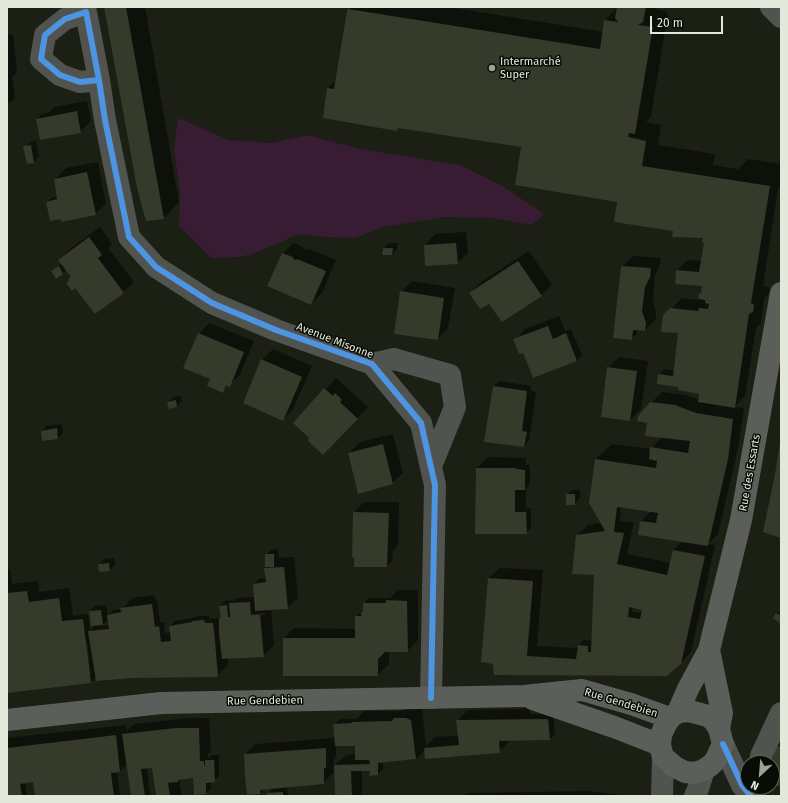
<!DOCTYPE html>
<meta charset="utf-8">
<style>
body{margin:0}
#map{position:relative;width:788px;height:803px;overflow:hidden;background:#1b1f14;font-family:"Fira Sans",sans-serif}
canvas{display:block}
.frame{position:absolute;inset:0;border:8px solid #e3e8db;pointer-events:none}
.north{position:absolute;left:740px;top:755px;width:40px;height:40px;box-sizing:border-box;background:#080c04;border:1px solid #60645a;border-radius:50%;rotate:206deg;font-size:11px;font-weight:700;line-height:16px;text-align:center;color:#e3e8db}
.north::after{content:'';display:block;margin:auto;width:14px;height:18px;background:#9da295;clip-path:polygon(50% 0,100% 100%,50% 72%,0 100%)}
.scale{position:absolute;left:650px;top:16px;width:73px;height:18px;box-sizing:border-box;border:2px solid #e3e8db;border-top:0;padding-left:5px;font-size:12px;line-height:14px;white-space:nowrap;color:#e3e8db;-webkit-text-stroke:3px #080c04;paint-order:stroke}
</style>
<div id="map">
<canvas width="788" height="803"></canvas>
<div class="frame"></div>
<div class="north">N</div>
<div class="scale">20 m</div>
</div>
<script>
const ctx = document.querySelector('canvas').getContext('2d');
ctx.lineJoin = 'round';
function fillPath(path, color) { ctx.fillStyle = color; ctx.fill(path, 'evenodd'); }
const toPath = rows => new Path2D(rows.map(r => 'M' + r).join(''));
function strokePath(path, color, width, dash) { ctx.strokeStyle = color; ctx.lineWidth = width; ctx.lineCap = dash ? 'butt' : 'round'; ctx.setLineDash(dash || []); ctx.stroke(path); }
function write(font, color, halo, rows, align = 'center') {
  ctx.font = font + ' "Fira Sans",sans-serif'; ctx.lineWidth = 3; ctx.setLineDash([]); ctx.textBaseline = 'middle'; ctx.strokeStyle = halo; ctx.fillStyle = color; for (const [text, x, y, turn = 0] of rows) {
    ctx.save(); ctx.translate(x, y); ctx.rotate((+turn || 0) * Math.PI / 180); ctx.textAlign = isNaN(turn) ? turn : align; if (halo) ctx.strokeText(text, 0, 0); ctx.fillText(text, 0, 0); ctx.restore();
  }
}
fillPath(toPath([
 [178,118,229,140,272,143,307,135,360,149,460,165,504,187,544,214,532,225,492,218,444,217,383,227,355,238,325,237,299,234,255,253,240,257,211,258,179,226,180,191,174,149]
]), '#381c34');
fillPath(toPath([
 [105,7,145,7,179,202,164,218],
 [352,7,448,7,604,32,605,20,618,7,657,7,655,9,668,12,651,117,646,122,661,125,658,145,715,154,713,165,737,169,737,171,748,159,781,164,781,185,778,188,763,286,766,286,770,289,768,295,764,299,761,323,756,328,745,396,734,407,744,408,738,448,718,534,708,544,715,545,691,652,680,663,495,674,489,578,500,568,543,570,537,646,578,648,579,645,584,640,592,641,595,574,577,536,588,525,601,523,596,459,612,444,651,449,662,437,651,403,662,392,686,395,700,400,701,391,679,386,659,375,664,369,674,371,680,332,664,316,682,298,700,300,700,293,702,291,703,285,677,270,688,260,702,261,706,242,704,238,674,231,618,201,523,147,400,127,397,130,328,88,337,80,348,11],
 [621,506,652,510,641,521,639,534,683,541,673,550,671,563,627,554,634,522,620,521],
 [633,607,643,609,642,613,632,612],
 [13,34,17,72,12,77,15,98,10,103,7,104,7,35],
 [87,101,91,121,80,132,40,139,37,119,42,114,49,112,55,107],
 [36,140,39,156,34,162,27,163,25,147,30,142],
 [98,162,106,204,95,214,47,202,53,197,58,196,55,179,66,168],
 [100,227,112,244,108,248,134,282,123,292,70,280,72,276,66,269,63,273,52,272,62,263,59,260,70,249],
 [466,232,468,253,457,263,425,245,435,234],
 [294,243,303,247,303,248,308,250,309,249,336,260,322,293,311,304,269,286,283,253],
 [389,243,398,243,397,249,392,254,384,248],
 [529,251,552,285,541,295,489,302,471,293,481,282],
 [633,256,661,258,660,265,655,275,653,300,656,312,656,319,645,330,637,329,637,334,631,339,622,267],
 [412,281,455,288,448,328,437,339,401,292],
 [559,316,565,331,571,329,582,355,577,361,515,340,525,329],
 [209,323,254,341,240,375,223,391,199,334],
 [273,349,312,366,293,409,282,420,262,360],
 [619,357,648,361,641,409,630,420,608,368],
 [336,378,368,407,332,446,310,437,300,416],
 [499,381,531,386,531,391,536,392,529,441,524,446,494,386],
 [181,396,182,401,177,406,169,408,168,403,173,397],
 [62,424,63,433,58,438,42,431,47,426],
 [393,434,403,473,392,483,349,453,360,442],
 [488,457,526,458,526,465,530,465,530,484,526,488,526,508,531,508,531,528,526,533,477,468],
 [572,490,580,490,580,498,574,504,567,495],
 [364,502,399,502,398,545,393,551,392,561,387,566,354,512],
 [278,549,279,558,294,557,298,598,287,608,271,609,274,645,263,656,228,658,228,665,217,676,96,676,91,682,7,692,7,570,10,569,12,584,38,581,39,592,69,588,73,616,88,614,90,631,95,625,90,611,95,606,106,605,108,616,113,610,122,609,132,598,154,595,155,600,157,599,160,622,164,622,165,633,171,632,170,626,175,621,197,617,198,616,209,616,209,619,218,618,219,630,220,619,222,617,220,606,225,601,232,600,232,602,236,598,255,597,254,584,259,579,266,578,265,568,268,566,266,555,271,550],
 [265,613,265,615,230,618,230,616],
 [109,618,110,625,102,626],
 [85,642,87,642,91,674,89,674],
 [114,558,115,565,110,570,99,564,104,559],
 [398,590,418,590,418,640,407,651,389,651,389,664,378,675,284,638,294,628,356,629,356,616,364,610,364,603,369,598,390,598],
 [781,610,781,622,777,614],
 [417,707,422,709,426,746,435,737,459,736,457,721,468,710,529,709,530,714,553,714,555,734,550,739,510,740,499,752,425,750,416,759,383,761,383,769,378,774,371,770,362,770,362,796,336,796,335,771,323,783,287,787,288,796,268,796,268,793,273,788,264,789,260,793,245,754,256,744,335,738,334,724,340,719,357,719,364,711,403,711,406,708],
 [336,745,356,745,356,754,346,755,334,766,334,759,336,756],
 [188,718,209,718,211,751,206,756,208,756,209,758,211,755,219,755,219,776,214,781,211,781,211,788,206,793,194,777,179,779,182,796,157,796,153,767,147,768,150,796,132,796,127,764,120,771,117,771,120,796,36,796,34,781,25,782,27,796,7,796,7,738,126,725,127,731,134,724],
 [781,738,781,786,772,783,772,768,776,746,781,742,779,742],
 [590,791,626,796,464,796,468,793]
]), '#0007');
fillPath(toPath([
 [104,7,126,7,164,219,146,221,137,188],
 [617,7,646,7,643,22,638,25,653,27,635,134,629,133,628,137,646,141,642,166,770,186,751,303,754,305,753,312,749,314,735,408,698,402,699,394,678,390,678,387,657,384,658,374,673,376,678,333,661,332,663,315,670,308,698,311,699,308,708,309,709,304,705,303,705,300,699,299,699,293,701,293,702,286,675,284,676,270,699,272,704,243,702,243,703,238,672,237,673,231,614,222,617,202,515,185,521,147,398,128,397,131,323,118,327,88,334,89,347,11,348,9,600,49,604,20,618,22,615,18],
 [77,111,81,133,40,140,36,119],
 [31,145,34,163,27,164,23,146],
 [87,172,96,215,61,222,61,219,50,221,46,202,57,199,54,179],
 [89,237,102,255,98,258,124,293,95,314,75,288,72,291,66,283,69,281,68,279,71,277,58,260],
 [456,243,458,264,425,266,424,245],
 [383,248,393,248,392,255,382,255],
 [282,253,293,257,293,259,297,260,297,259,326,271,311,305,267,286],
 [518,261,542,296,502,322,489,304,480,309,469,293],
 [59,266,63,274,56,279,51,271],
 [621,266,651,268,650,277,645,287,642,311,646,323,645,331,633,330,632,340,613,338],
 [400,291,444,298,438,340,394,334],
 [548,326,553,339,566,333,577,361,533,378,523,353,519,354,513,339],
 [198,333,244,352,230,387,226,386,223,393,207,386,210,379,183,368],
 [261,359,302,377,283,421,243,403],
 [607,367,637,371,630,421,601,417],
 [493,386,527,391,522,431,527,432,524,447,484,442],
 [324,388,333,396,335,393,342,400,340,402,341,403,358,419,323,455,308,441,309,438,293,423],
 [176,400,177,407,169,409,167,402],
 [650,402,675,405,696,413,733,419,728,459,708,546,638,535,640,521,656,523,658,513,617,507,614,532,624,533,617,564,667,575,673,550,705,556,681,664,667,676,494,675,493,664,481,662,488,578,533,581,527,656,576,659,578,645,588,646,588,652,591,652,594,575,572,574,576,535,605,531,589,503,595,459,656,468,657,461,649,459,650,447,688,453,690,441,645,436,647,423,637,421,638,416],
 [629,607,642,610,640,619,628,617],
 [57,428,58,439,42,441,41,431],
 [780,442,781,442,781,538,763,532,775,474],
 [383,444,393,484,358,494,348,453],
 [476,468,516,468,516,469,525,470,525,490,515,490,515,512,526,512,527,534,475,534],
 [566,494,575,494,575,505,566,505],
 [353,512,389,513,387,567,354,567,354,557,352,557],
 [265,554,274,554,274,567,265,567],
 [109,563,110,571,99,572,98,564],
 [284,567,288,609,255,611,253,584,266,582,264,568],
 [27,591,29,602,59,598,62,621,83,619,91,683,7,693,7,593],
 [386,600,407,601,408,652,385,652,378,659,378,676,283,676,283,638,355,638,355,616,362,616,361,615,361,612,363,612,363,603,386,603],
 [250,602,251,615,260,615,264,657,222,659,219,633,219,618,221,618,219,606,227,605,228,617,230,617,229,603],
 [152,604,155,627,159,626,161,642,171,641,169,626,192,622,192,621,204,620,205,623,213,623,215,641,218,677,132,678,96,681,88,631,109,629,107,615,121,612,120,608],
 [101,610,103,625,91,626,89,611],
 [781,612,781,624,773,618,776,613,779,615],
 [394,718,406,718,411,720,416,759,378,763,378,775,369,776,370,771,351,771,352,796,335,796,334,765,370,764,369,760,355,760,355,746,335,746,333,724,352,723,352,722,392,721],
 [548,719,550,740,499,741,500,753,425,759,424,748,459,745,456,720],
 [176,728,199,728,200,761,204,761,204,765,205,765,205,760,214,760,215,782,206,783,206,794,194,795,193,778,178,780,178,782,168,783,170,796,156,796,152,768,141,769,145,796,131,796,122,734],
 [116,735,120,772,111,773,114,796,35,796,33,782,20,784,22,796,8,796,7,787,7,748],
 [776,746,781,747,781,787,772,784,772,763],
 [326,748,326,768,324,768,324,784,260,790,260,794,247,795,245,775,244,754],
 [283,792,283,796,267,796,267,793]
]), '#353a2a');
strokePath(toPath([
 [771,7,781,17],
 [99,80,80,82,60,75,41,59,45,35,65,19,86,12,99,80,105,120,129,237,156,267,212,303,276,330,372,364,421,423,435,485,431,698],
 [372,364,394,359,450,375,455,407,431,466],
 [760,763,761,756,781,713]
]), '#51534e', 22);
strokePath(toPath([
 [723,744,742,785,751,796],
 [662,796,663,757],
 [695,796,698,789,704,770]
]), '#51534e', 22);
strokePath(toPath([
 [709,650,722,713,719,729],
 [533,699,614,727,660,745],
 [689,711,708,716,715,722,719,729,723,744,715,761,711,765,704,770,694,773,685,772,675,767,663,757,660,745,661,735,665,726,670,718,678,712,689,711],
 [678,712,688,689,709,650,741,520,781,293],
 [7,720,161,703,524,696,582,690,631,704,670,718]
]), '#5c5e59', 22);
strokePath(toPath([
 [99,80,80,82,60,75,41,59,45,35,65,19,86,12,99,80,105,120,129,237,156,267,212,303,276,330,372,364,421,423,435,485,431,698],
 [723,744,742,785,751,796]
]), '#4d94e3', 6);
for (const [x, y, r, color] of [
 [492,68,4,"#9da295"]
]) { const dot = new Path2D(); dot.arc(x, y, r, 0, 2 * Math.PI); ctx.fillStyle = color; ctx.fill(dot); strokePath(dot, '#080c04', 1.5); }
write('11px', '#e3e8db', '#080c04', [
 ["Intermarché",500,62],
 ["Super",500,75]
], 'left');
write('11px', '#e3e8db', '#080c04', [
 ["Avenue Misonne",335,341,21],
 ["Rue des Essarts",750,473,-80],
 ["Rue Gendebien",265,701,-1],
 ["Rue Gendebien",621,703,17]
]);
</script>
